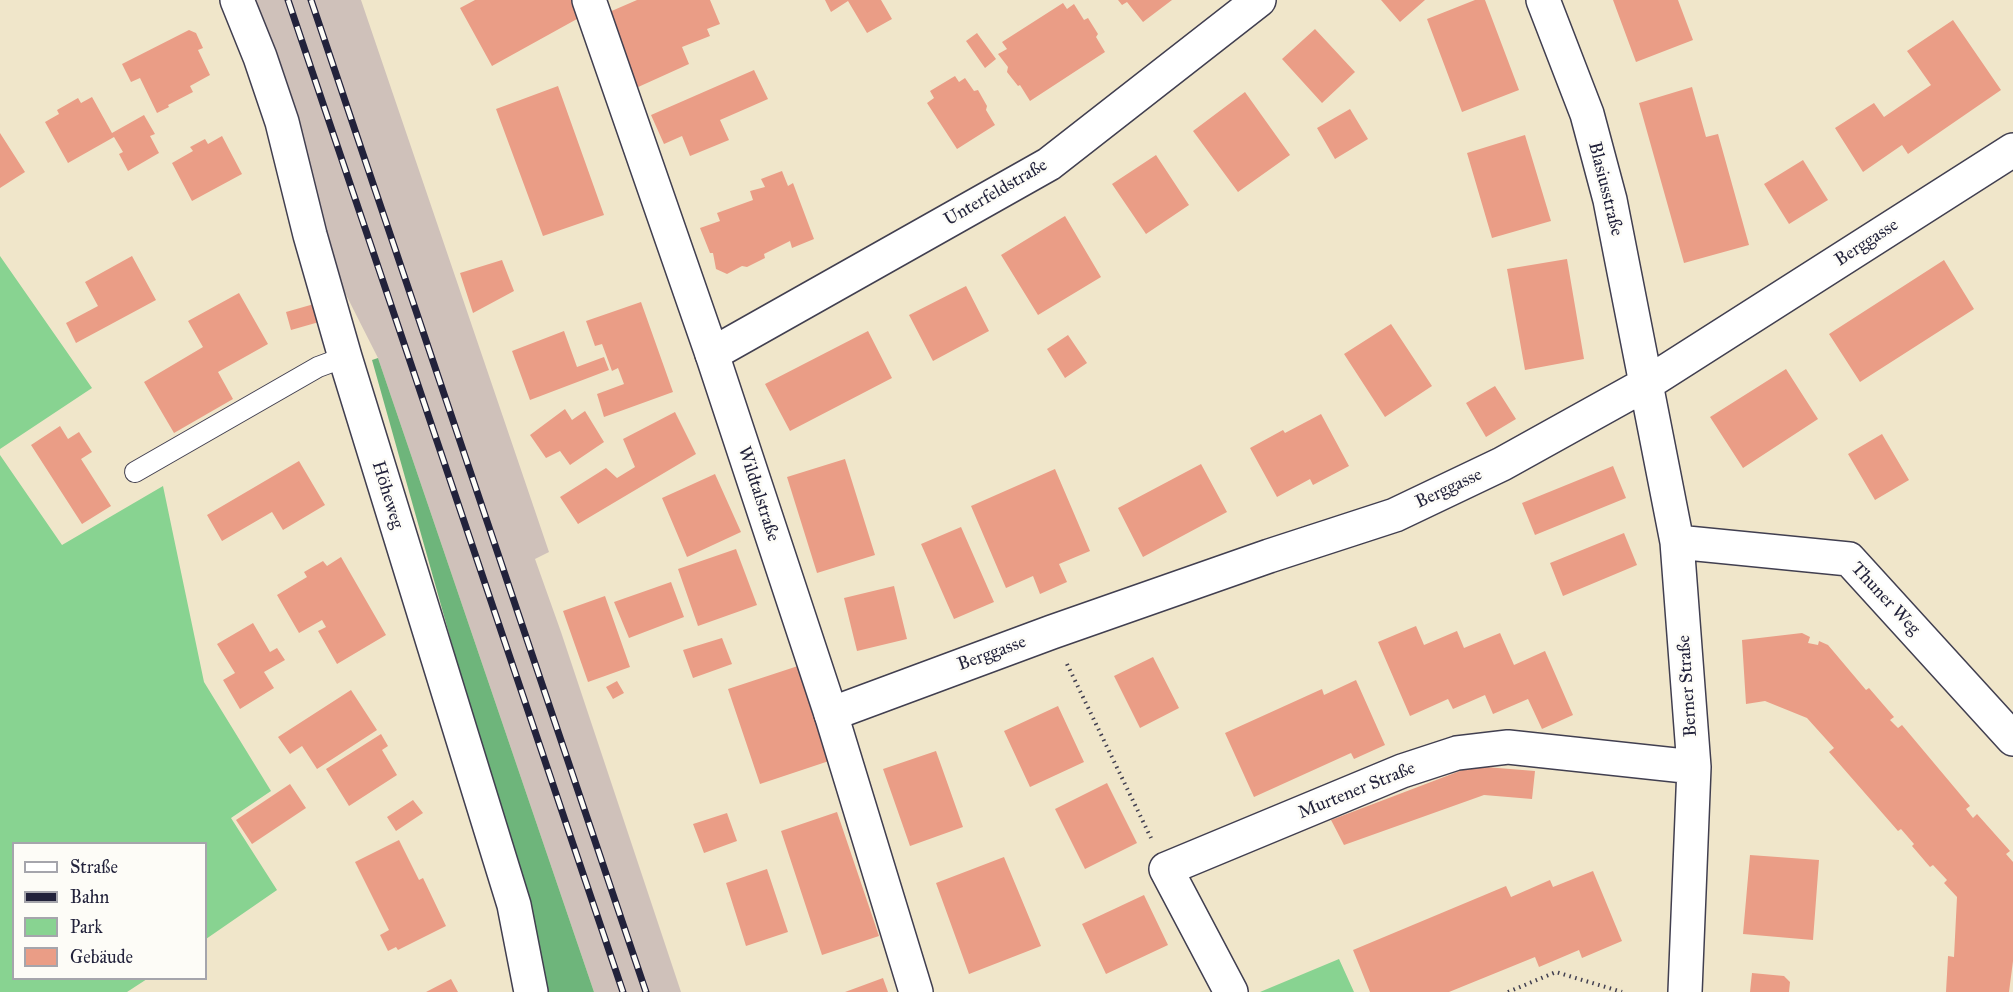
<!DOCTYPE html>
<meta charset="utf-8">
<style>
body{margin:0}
#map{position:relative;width:2013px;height:992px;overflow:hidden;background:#f0e6ca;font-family:"IM FELL Great Primer",serif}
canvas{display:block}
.legend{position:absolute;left:12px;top:842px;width:195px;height:138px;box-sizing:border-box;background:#fdfcf7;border:2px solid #a5a5ac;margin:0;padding:8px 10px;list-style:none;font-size:18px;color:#22223b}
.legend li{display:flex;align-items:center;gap:12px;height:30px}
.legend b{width:30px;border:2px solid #a5a5ac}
</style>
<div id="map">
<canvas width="2013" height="992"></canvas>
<ul class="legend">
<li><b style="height:8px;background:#fff"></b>Straße</li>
<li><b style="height:8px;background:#22223b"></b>Bahn</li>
<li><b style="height:16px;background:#88d391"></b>Park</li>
<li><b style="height:16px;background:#ea9d86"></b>Gebäude</li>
</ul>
</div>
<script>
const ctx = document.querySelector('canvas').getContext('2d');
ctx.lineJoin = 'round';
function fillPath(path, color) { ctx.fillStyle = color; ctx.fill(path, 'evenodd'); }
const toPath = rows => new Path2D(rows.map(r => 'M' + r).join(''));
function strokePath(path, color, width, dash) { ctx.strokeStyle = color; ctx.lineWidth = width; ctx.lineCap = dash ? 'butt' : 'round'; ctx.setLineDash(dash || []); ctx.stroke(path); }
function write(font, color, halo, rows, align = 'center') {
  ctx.font = font + ' "IM FELL Great Primer",serif'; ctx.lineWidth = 5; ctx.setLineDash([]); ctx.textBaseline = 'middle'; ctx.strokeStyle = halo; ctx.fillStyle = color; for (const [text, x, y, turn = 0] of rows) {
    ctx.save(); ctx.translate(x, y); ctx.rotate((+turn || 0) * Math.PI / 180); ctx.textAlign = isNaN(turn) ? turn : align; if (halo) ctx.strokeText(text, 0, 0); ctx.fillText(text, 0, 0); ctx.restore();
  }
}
fillPath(toPath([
 [251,0,361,0,549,552,535,559,561,632,681,992,594,992,378,358,334,271]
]), '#cfc1ba');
fillPath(toPath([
 [0,256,92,388,0,449],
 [0,455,62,545,163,486,204,682,271,791,231,818,277,890,206,939,206,844,14,844,14,978,147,979,127,992,0,992],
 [1339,959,1354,992,1260,992]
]), '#88d391');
fillPath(toPath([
 [378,358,594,992,544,992,524,900,372,360]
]), '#6eb57b');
fillPath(toPath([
 [475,0,579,0,586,14,492,66,460,8],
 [637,0,710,0,720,24,707,29,710,36,682,47,689,64,636,88,607,13],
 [825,0,881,0,892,19,867,33,848,1,831,12],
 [1118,0,1172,0,1143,22,1127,2,1122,5],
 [1381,0,1425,0,1400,22],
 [1475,0,1485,0,1519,90,1462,112,1427,19],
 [1613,0,1678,0,1693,40,1636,62],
 [1063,3,1067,9,1074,4,1084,20,1088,18,1098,34,1096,37,1105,52,1030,101,1020,85,1018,86,1007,72,1008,67,998,54,1007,49,1002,42],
 [1953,20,2001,90,1908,154,1902,145,1863,172,1835,128,1874,103,1884,117,1931,85,1907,51],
 [1315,29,1355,72,1322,103,1282,59],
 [189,30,196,33,203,48,198,50,210,75,190,86,193,92,168,105,169,107,157,113,140,78,131,82,122,64],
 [977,33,996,59,985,68,966,41],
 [754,70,768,99,720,120,729,140,690,156,682,136,664,144,651,115],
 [955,76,959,82,965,78,974,91,978,90,987,106,986,110,995,125,957,149,927,103,934,98,930,91],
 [558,86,604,215,543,236,496,109],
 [1692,87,1706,137,1718,134,1749,245,1684,263,1639,103],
 [1245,92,1290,155,1238,192,1193,131],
 [92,97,112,133,144,115,155,134,150,136,159,153,128,171,119,154,123,152,114,137,68,163,45,122,59,114,57,110,78,98,81,103],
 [1350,109,1368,139,1335,159,1317,128],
 [0,133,25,172,0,188],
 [1525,135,1551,221,1492,238,1467,153],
 [222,136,242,174,192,201,172,163,193,151,190,147,205,139,208,144],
 [1156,155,1189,205,1146,234,1112,184],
 [1803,160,1828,200,1789,224,1764,184],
 [782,171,788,186,793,183,814,239,792,248,790,241,764,254,765,258,747,267,742,266,727,274,716,269,713,253,710,253,700,228,720,221,717,213,753,200,750,191,765,187,761,179],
 [1065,216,1101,277,1038,315,1001,255],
 [132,256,156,300,76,343,66,323,98,306,85,282],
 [1567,259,1584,359,1525,370,1507,269],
 [502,260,514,291,473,313,460,273],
 [1944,260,1974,309,1860,382,1829,334],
 [966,286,989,331,933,361,909,315],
 [239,293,268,344,218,372,233,399,174,433,144,382,203,347,188,321],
 [641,302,673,392,604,417,597,394,624,384,618,368,612,371,602,344,595,346,586,321],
 [314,304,319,322,291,330,286,312],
 [1391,324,1432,386,1385,417,1344,354],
 [564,331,577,367,604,357,609,370,530,400,512,351],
 [868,331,892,378,790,431,765,384],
 [1068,335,1087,363,1065,378,1047,349],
 [1786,369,1818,419,1743,468,1710,417],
 [1495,386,1516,419,1486,437,1466,403],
 [565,409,572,420,585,411,604,442,570,465,560,451,546,458,530,435],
 [675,412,696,454,578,524,560,497,606,468,617,478,635,467,623,439],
 [1321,414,1349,466,1313,485,1310,479,1277,497,1250,448,1283,430,1285,433],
 [60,426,68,439,79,432,92,452,81,459,111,506,82,524,31,445],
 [1882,434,1909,480,1875,500,1848,454],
 [845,459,875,555,817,573,787,477],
 [299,461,325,505,283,530,272,512,222,541,207,515],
 [1201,464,1227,512,1143,557,1118,508],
 [1613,466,1626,498,1535,535,1522,503],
 [1055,469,1090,551,1059,564,1067,582,1040,594,1033,576,1006,588,971,506],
 [715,474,741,532,687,557,662,498],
 [961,527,994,602,954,619,921,544],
 [1624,533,1637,565,1563,596,1550,563],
 [736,549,757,605,698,626,678,569],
 [341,557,386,635,337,664,318,631,326,627,322,620,299,633,277,595,307,577,304,572,323,561,327,566],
 [671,582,684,617,629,638,614,602],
 [894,586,907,639,857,651,844,598],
 [605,596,630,667,588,682,563,611],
 [253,623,270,652,277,648,285,660,264,672,274,688,240,709,223,680,235,673,217,644],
 [1416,626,1424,645,1457,631,1464,648,1500,633,1514,665,1545,651,1573,715,1542,729,1528,699,1493,714,1485,695,1453,709,1448,699,1410,716,1378,642],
 [1802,633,1810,637,1808,643,1818,645,1819,641,1828,645,1866,690,1869,688,1894,717,1890,720,1898,728,1902,725,1970,806,1966,809,1973,818,1977,814,2010,851,2006,854,2013,862,2013,961,2009,992,1946,992,1948,956,1954,957,1957,897,1944,883,1947,880,1933,865,1930,867,1912,846,1914,844,1901,829,1898,831,1829,752,1834,748,1807,718,1765,701,1746,704,1742,640],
 [722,638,732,664,693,678,683,650],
 [1153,657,1179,708,1140,728,1114,676],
 [801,665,832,760,760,784,728,689],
 [1356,680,1385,745,1354,759,1351,753,1254,797,1225,733,1322,689,1324,695],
 [617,681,624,693,613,699,606,687],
 [351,690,377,730,317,769,302,746,290,754,278,737],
 [1058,706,1084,762,1030,787,1004,731],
 [381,734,388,746,382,750,397,775,349,806,326,769],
 [936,751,963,827,910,846,883,769],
 [1473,766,1535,771,1532,799,1484,795,1344,845,1331,820],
 [1107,783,1137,843,1085,869,1055,809],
 [290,784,306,808,252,844,236,820],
 [413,800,423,813,396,831,387,817],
 [837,812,879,936,822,955,781,831],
 [727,813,737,841,704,853,693,824],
 [399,840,419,880,423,878,446,926,398,950,396,947,388,951,380,935,389,930,355,862],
 [1750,855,1819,860,1813,940,1743,934],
 [1004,857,1041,946,969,974,936,883],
 [767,869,788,932,746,946,726,883],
 [1593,871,1622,941,1582,958,1579,950,1539,967,1535,957,1449,992,1370,992,1353,950,1506,886,1511,897,1550,880,1553,887],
 [1144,895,1168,945,1106,974,1082,924],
 [1752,973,1784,976,1790,982,1789,992,1750,992],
 [883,978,888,992,845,992],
 [451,979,458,992,426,992]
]), '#ea9d86');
const service = toPath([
 [135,472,318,367,345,357]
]);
const minor = toPath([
 [237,0,260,57,282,122,310,235,345,357,514,905,531,992],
 [1543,0,1587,114,1610,200,1677,542,1694,767,1685,992],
 [712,354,1049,164,1259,0],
 [1677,542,1849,559,2013,739],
 [831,714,1052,632,1269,556,1395,515,1502,464,1646,384,2013,150],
 [1231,992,1166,869,1402,771,1457,753,1508,747,1694,767]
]);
const tertiary = toPath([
 [589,0,712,354,831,714,916,992]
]);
strokePath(service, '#413f50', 22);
strokePath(minor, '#413f50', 36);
strokePath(tertiary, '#413f50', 36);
strokePath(toPath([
 [1067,664,1151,838],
 [1508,992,1556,972,1622,992]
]), '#413f50', 4, [1.5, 4.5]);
strokePath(service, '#fff', 20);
strokePath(minor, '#fff', 33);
strokePath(tertiary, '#fff', 33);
const rail = toPath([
 [288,0,623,992],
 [311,0,646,992]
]);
strokePath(rail, '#22223b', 7);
strokePath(rail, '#fdfcf7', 4.5, [14]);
write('18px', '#22223b', '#fdfcf7', [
 ["Blasiusstraße",1605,189,76],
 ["Unterfeldstraße",996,193,-30],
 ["Berggasse",1867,243,-33],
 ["Berggasse",1449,489,-25],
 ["Wildtalstraße",758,494,72],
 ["Höheweg",387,495,73],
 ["Thuner Weg",1885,599,47],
 ["Berggasse",992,654,-20],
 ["Berner Straße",1688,686,-94],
 ["Murtener Straße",1357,791,-22]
]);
</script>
